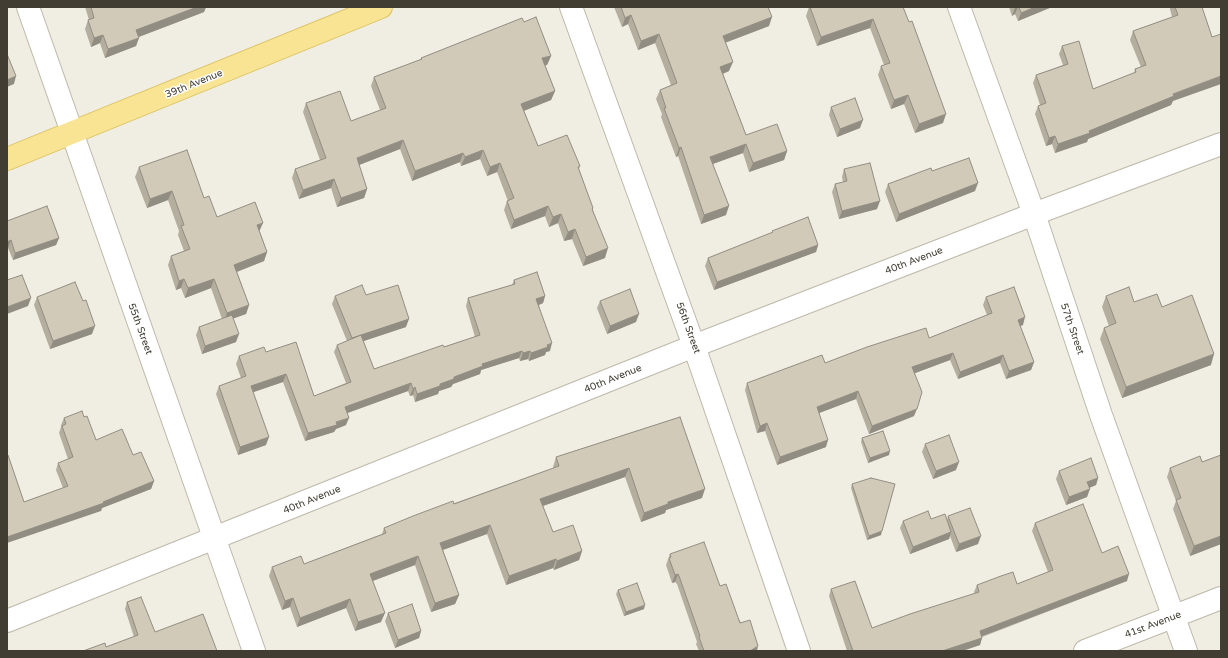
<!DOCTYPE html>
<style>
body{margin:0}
#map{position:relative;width:1228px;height:658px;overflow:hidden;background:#f0ede2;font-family:"Varela Round",sans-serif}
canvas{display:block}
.frame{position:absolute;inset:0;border:8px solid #413d33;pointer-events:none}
</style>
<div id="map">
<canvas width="1228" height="658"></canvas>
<div class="frame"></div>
</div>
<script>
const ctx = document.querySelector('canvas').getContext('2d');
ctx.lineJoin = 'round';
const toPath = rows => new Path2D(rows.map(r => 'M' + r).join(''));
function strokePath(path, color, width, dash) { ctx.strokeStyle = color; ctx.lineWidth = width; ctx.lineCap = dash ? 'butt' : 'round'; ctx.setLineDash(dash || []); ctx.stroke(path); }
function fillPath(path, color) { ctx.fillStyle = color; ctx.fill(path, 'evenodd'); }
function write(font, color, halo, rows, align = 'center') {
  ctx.font = font + ' "Varela Round",sans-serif'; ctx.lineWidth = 3; ctx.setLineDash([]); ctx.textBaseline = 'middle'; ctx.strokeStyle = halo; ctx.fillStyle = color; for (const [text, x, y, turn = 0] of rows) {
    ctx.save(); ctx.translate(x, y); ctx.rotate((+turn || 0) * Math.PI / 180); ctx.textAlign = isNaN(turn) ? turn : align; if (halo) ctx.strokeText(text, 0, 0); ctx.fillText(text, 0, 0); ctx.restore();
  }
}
const minor = toPath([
 [28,7,254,651],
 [571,7,694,346,799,651],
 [959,7,1034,214,1101,415,1186,651],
 [7,621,694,346,1034,214,1221,144],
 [1085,651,1221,598]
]);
const major = toPath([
 [7,159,381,7]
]);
strokePath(minor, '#beb8a9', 24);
strokePath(major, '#dcc364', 24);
strokePath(minor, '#fff', 22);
strokePath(major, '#f9e493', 22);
fillPath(toPath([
 [85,7,206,7,204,12,139,37,136,46,105,58,100,43,91,47,85,29,88,20,89,20],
 [614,7,768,7,769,26,725,43,729,71,723,74,746,135,787,151,784,160,749,172,743,153,713,164,726,215,701,224,678,156,676,157,661,117,662,114,656,99,660,90,671,85,655,43,638,50,628,24,622,27],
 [809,7,903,7,943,123,915,133,904,104,891,109,878,75,881,66,884,65,870,28,817,46,806,16],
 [1009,7,1052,7,1018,21,1015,14,1012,16],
 [1170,7,1202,7,1171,105,1088,139,1087,142,1055,153,1052,144,1046,146,1035,114,1038,106,1040,105,1033,83,1036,75,1063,65,1059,54,1062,46,1093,89,1134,73,1135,69,1141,67,1130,40,1133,31,1172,17,1170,9],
 [524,22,551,56,547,65,545,65,555,91,551,100,524,111,538,146,580,166,579,169,593,210,605,258,583,266,572,239,564,241,558,223,549,227,545,216,511,229,504,210,507,201,508,201,497,172,487,176,480,159,461,166,460,162,412,181,400,149,359,165,367,189,364,198,337,207,331,188,299,199,292,178,295,169,320,160,303,112,306,103,351,121,380,110,371,86,374,77,420,60,421,58],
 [831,107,860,128,837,137,829,115],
 [139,167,204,198,217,217,260,232,267,252,264,261,237,272,249,305,246,314,233,318,236,342,202,354,196,335,199,327,222,319,211,288,185,298,181,288,176,290,168,265,171,256,184,251,178,235,179,231,168,200,147,208,135,177],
 [844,169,877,209,839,219,832,192,835,184,843,182,842,177],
 [932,171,975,191,896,222,885,192,888,184],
 [7,221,59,238,56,245,13,260,8,248,7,248],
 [772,231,818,245,816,252,714,290,705,266,708,258,772,233],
 [514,280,545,296,543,303,539,305,550,351,546,352,545,355,529,361,528,359,520,361,519,358,481,370,480,374,453,384,451,387,439,391,438,394,415,402,413,395,410,396,408,391,347,413,346,425,336,429,334,432,305,441,283,382,253,392,266,445,238,455,216,394,219,386,241,378,236,364,239,356,266,352,314,396,346,383,334,352,337,345,347,341,332,304,335,296,366,295,406,327,363,341,374,369,475,337,466,306,468,298,512,285],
 [1106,296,1134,302,1162,307,1211,365,1122,398,1100,339,1104,328,1109,326,1102,307],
 [37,297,92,334,50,349,34,305],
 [986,297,1023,325,1020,326,1034,362,1031,370,1006,379,1000,363,958,379,950,360,915,373,914,416,869,434,856,399,819,413,826,447,777,465,765,431,757,433,745,390,747,383,825,363,929,338,987,315,983,305],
 [600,301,636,322,607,334,597,308],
 [84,417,96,440,133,455,154,481,151,489,102,508,101,511,24,502,63,488,56,470,58,463,68,459,59,433,61,427,61,425,64,418],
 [680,417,702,498,666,510,665,513,641,522,625,477,543,506,553,532,582,551,579,560,554,570,553,568,506,585,487,534,443,550,459,595,455,604,431,612,415,565,373,581,381,622,355,631,346,608,297,627,290,607,282,610,269,576,272,567,304,564,382,534,384,528,554,468,553,467,556,457],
 [862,438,889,455,868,463,861,442],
 [925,444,956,470,933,479,922,452],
 [1221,455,1221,544,1190,556,1173,509,1176,501,1167,477,1170,468,1202,462],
 [1059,471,1098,478,1096,485,1089,488,1087,497,1066,505,1056,479],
 [852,484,881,535,867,540,851,488],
 [948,516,978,544,956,552,950,536,949,539,910,554,900,528,903,521,931,519,947,520],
 [1035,523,1102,553,1127,581,982,637,980,645,962,651,847,651,829,596,831,589,872,628,975,594,974,592,977,585,1017,584,1048,572,1032,531],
 [670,554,720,586,757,651,699,651,696,644,697,642,677,584,675,582,672,583,666,565],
 [618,590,644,609,624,616,616,594],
 [127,602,155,632,106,647,134,637,125,609],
 [388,613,421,631,419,638,395,648,385,621]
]), '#b4ae9f');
fillPath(toPath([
 [197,7,206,7,204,12,133,39,136,30],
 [1017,7,1018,7,1015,14,1012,16,1015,8],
 [1035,7,1052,7,1018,21,1021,13],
 [631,15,628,24,622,27,625,18],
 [772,17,769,26,719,45,723,36],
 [873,19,870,28,817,46,821,37],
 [659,34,655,43,638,50,641,41],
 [103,35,100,43,91,47,94,38],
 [139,38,136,46,105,58,108,49],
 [551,56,547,65,539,67,542,58],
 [733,62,729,71,717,76,720,67],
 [16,76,14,84,7,87,7,80],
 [1221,76,1221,84,1173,101,1171,105,1088,139,1087,142,1055,153,1058,144,1089,131,1173,94],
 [555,91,551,100,518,113,521,104],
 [908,95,904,104,891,109,894,100],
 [946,114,943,123,915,133,919,124],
 [863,120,860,128,837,137,840,129],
 [1055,136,1052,144,1046,146,1049,138],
 [403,140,400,149,354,167,357,158],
 [746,144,743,153,707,166,710,157],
 [681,147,678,156,676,157,679,148],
 [483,150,480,159,461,166,465,157],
 [787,151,784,160,749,172,753,163],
 [463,153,460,162,412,181,415,171],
 [500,163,497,172,487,176,490,167],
 [334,179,331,188,299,199,303,190],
 [978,183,975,191,896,222,899,214],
 [367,189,364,198,337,207,341,198],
 [172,191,168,200,147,208,150,199],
 [880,201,877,209,839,219,842,211],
 [548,206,545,216,511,229,514,220],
 [729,206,726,215,701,224,704,215],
 [561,214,558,223,549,227,553,217],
 [263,223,259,232,257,225],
 [575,229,572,239,564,241,568,232],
 [59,238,56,245,13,260,15,253],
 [11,240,8,248,7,248,7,242],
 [818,245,816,252,714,290,717,282],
 [608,248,605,258,583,266,586,257],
 [267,252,264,261,231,274,234,265],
 [184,279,181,288,176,290,179,281],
 [214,279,211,288,185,298,188,288],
 [545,296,543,303,534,307,536,299],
 [31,298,28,306,7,314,7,307],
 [249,305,246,314,224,322,227,313],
 [639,314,636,322,607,334,610,326],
 [1025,317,1023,325,1015,328,1018,320],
 [409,319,406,327,349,346,352,338],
 [95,326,92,334,50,349,53,341],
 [239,334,236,342,202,354,205,346],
 [552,343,550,351,546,352,545,355,529,361,531,353],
 [522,351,519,358,481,370,480,374,453,384,451,387,439,391,438,394,415,402,417,394,440,384,454,377,482,364],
 [530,351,528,359,520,361,523,353],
 [953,353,950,360,910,375,912,367],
 [1214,354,1211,365,1122,398,1126,387],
 [1003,355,1000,363,958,379,960,372],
 [1034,362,1031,370,1006,379,1009,371],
 [286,374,283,382,248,394,251,386],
 [411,383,408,391,342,415,345,407],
 [415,387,413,395,410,396,413,389],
 [858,391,856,399,814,415,817,407],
 [917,409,914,416,869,434,872,426],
 [349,418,346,425,336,429,334,432,305,441,308,433],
 [767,423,765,431,757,433,760,426],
 [269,437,266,445,238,455,240,447],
 [828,440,826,447,777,465,780,457],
 [890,451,889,455,868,463,870,458],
 [959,462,956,470,933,479,936,471],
 [629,468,625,477,537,508,540,499],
 [1098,478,1096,485,1084,490,1087,482],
 [154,481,151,489,102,508,101,511,7,543,7,537,103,502],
 [705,489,702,498,666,510,665,513,641,522,644,513,668,502],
 [1090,489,1087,497,1066,505,1069,497],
 [490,525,487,534,437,552,440,543],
 [882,531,881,535,867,540,869,536],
 [951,532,949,539,910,554,913,547],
 [981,536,978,544,956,552,959,544],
 [1221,536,1221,544,1190,556,1194,546],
 [582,551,579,560,554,570,557,561],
 [418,556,415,565,367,583,370,574],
 [556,559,553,568,506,585,509,576],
 [678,574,675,582,672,583,675,575],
 [1129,574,1127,581,977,638,980,631],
 [459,595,455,604,431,612,435,603],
 [293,598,290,607,282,610,285,601],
 [350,599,346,608,297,627,300,618],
 [645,605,644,609,624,616,626,612],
 [385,613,381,622,355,631,358,622],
 [421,631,419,638,395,648,398,640],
 [982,638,980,645,962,651,942,651],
 [758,646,757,651,750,651]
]), '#928d82');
const building = toPath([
 [91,7,197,7,136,30,139,38,108,49,103,35,94,38,88,20,94,18,91,7],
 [621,7,768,7,772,17,723,36,733,62,720,67,746,135,777,124,787,151,753,163,746,144,710,157,729,206,704,215,681,147,679,148,664,108,666,108,660,90,677,83,659,34,641,41,631,15,625,18,621,7],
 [810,7,903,7,909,22,912,21,946,114,919,124,908,95,894,100,881,66,890,63,873,19,821,37,810,7],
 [1019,7,1035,7,1021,13,1019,7],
 [1175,7,1202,7,1212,37,1221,34,1221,76,1173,94,1174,96,1089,131,1090,133,1058,144,1055,136,1049,138,1038,106,1046,103,1036,75,1068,64,1062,46,1079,41,1093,89,1136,72,1135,69,1146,65,1133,31,1178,15,1175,7],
 [536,17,551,56,542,58,555,91,521,104,538,146,567,135,580,166,578,167,593,208,592,209,608,248,586,257,575,229,568,232,561,214,553,217,548,206,514,220,507,201,514,198,500,163,490,167,483,150,465,157,463,153,415,171,403,140,357,158,367,189,341,198,334,179,303,190,295,169,326,158,306,103,340,91,351,121,386,108,374,77,422,59,421,58,522,18,524,22,536,17],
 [7,54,16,76,7,80,7,54],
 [855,98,863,120,840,129,831,107,855,98],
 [187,150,204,198,209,196,217,217,255,202,263,223,257,225,267,252,234,265,249,305,227,313,214,279,188,288,184,279,179,281,171,256,190,249,181,226,184,225,172,191,150,199,139,167,187,150],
 [969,158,978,183,899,214,888,184,931,168,932,171,969,158],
 [870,163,880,201,842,211,835,184,847,181,844,169,870,163],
 [47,206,59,238,15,253,11,240,7,242,7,221,47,206],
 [808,217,818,245,717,282,708,258,773,232,772,231,808,217],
 [537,272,545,296,536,299,552,343,547,345,548,347,531,353,530,351,523,353,522,351,482,364,483,366,454,377,454,379,440,384,440,386,417,394,415,387,413,389,411,383,345,407,349,418,336,422,337,425,308,433,286,374,251,386,269,437,240,447,219,386,246,376,239,356,264,347,266,352,296,342,314,396,351,382,337,345,361,335,374,369,443,345,444,347,480,335,468,298,515,284,514,280,537,272],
 [22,275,31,298,7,307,7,280,22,275],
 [75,282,83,301,86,300,95,326,53,341,37,297,75,282],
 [362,285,366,295,398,285,409,319,352,338,335,296,362,285],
 [1014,287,1025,317,1018,320,1034,362,1009,371,1003,355,960,372,953,353,912,367,922,392,917,409,872,426,858,391,817,407,828,440,780,457,767,423,760,426,747,383,822,355,825,363,867,347,926,328,929,338,992,313,986,297,1014,287],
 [1129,287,1134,302,1157,294,1162,307,1192,295,1214,354,1126,387,1104,328,1116,323,1106,296,1129,287],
 [630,289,639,314,610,326,600,301,630,289],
 [232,315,239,334,205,346,199,327,232,315],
 [82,411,84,417,87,416,96,440,122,429,133,455,141,452,154,481,103,502,104,503,7,537,7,456,8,455,24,502,68,486,58,463,73,457,62,426,66,424,64,418,82,411],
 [680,417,705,489,668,502,668,504,644,513,629,468,540,499,553,532,573,525,582,551,557,561,556,559,509,576,490,525,440,543,459,595,435,603,418,556,370,574,385,613,358,622,350,599,300,618,293,598,285,601,272,567,301,556,304,564,386,533,384,528,413,516,453,501,454,504,559,466,556,457,680,417],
 [883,431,890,451,870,458,862,438,883,431],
 [949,435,959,462,936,471,925,444,949,435],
 [1221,455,1221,536,1194,546,1176,500,1181,498,1170,468,1200,456,1202,462,1221,455],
 [1091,458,1098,478,1087,482,1090,489,1069,497,1059,471,1091,458],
 [871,478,895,484,882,531,869,536,852,484,871,478],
 [1083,504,1102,553,1118,546,1129,574,980,631,982,638,942,651,853,651,831,589,855,581,872,628,910,614,979,592,977,585,1001,576,1013,572,1017,584,1053,570,1035,523,1083,504],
 [970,508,981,536,959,544,948,516,970,508],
 [928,511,931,519,945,514,951,532,913,547,903,521,928,511],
 [704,542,720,586,726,584,740,623,750,620,758,646,750,651,704,651,699,637,700,636,679,576,678,574,675,575,669,558,671,557,670,554,704,542],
 [637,583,645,605,626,612,618,590,637,583],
 [141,597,155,632,203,614,217,651,83,651,105,643,106,647,138,635,127,602,141,597],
 [412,604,421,631,398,640,388,613,412,604]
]);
fillPath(building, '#d1cab9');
strokePath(building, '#928d82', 1);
write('10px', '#413d33', '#fff', [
 ["39th Avenue",194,84,-22],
 ["40th Avenue",914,261,-21],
 ["56th Street",688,328,70],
 ["55th Street",140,329,70],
 ["57th Street",1072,329,71],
 ["40th Avenue",613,379,-22],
 ["40th Avenue",312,500,-22],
 ["41st Avenue",1153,625,-21]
]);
</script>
